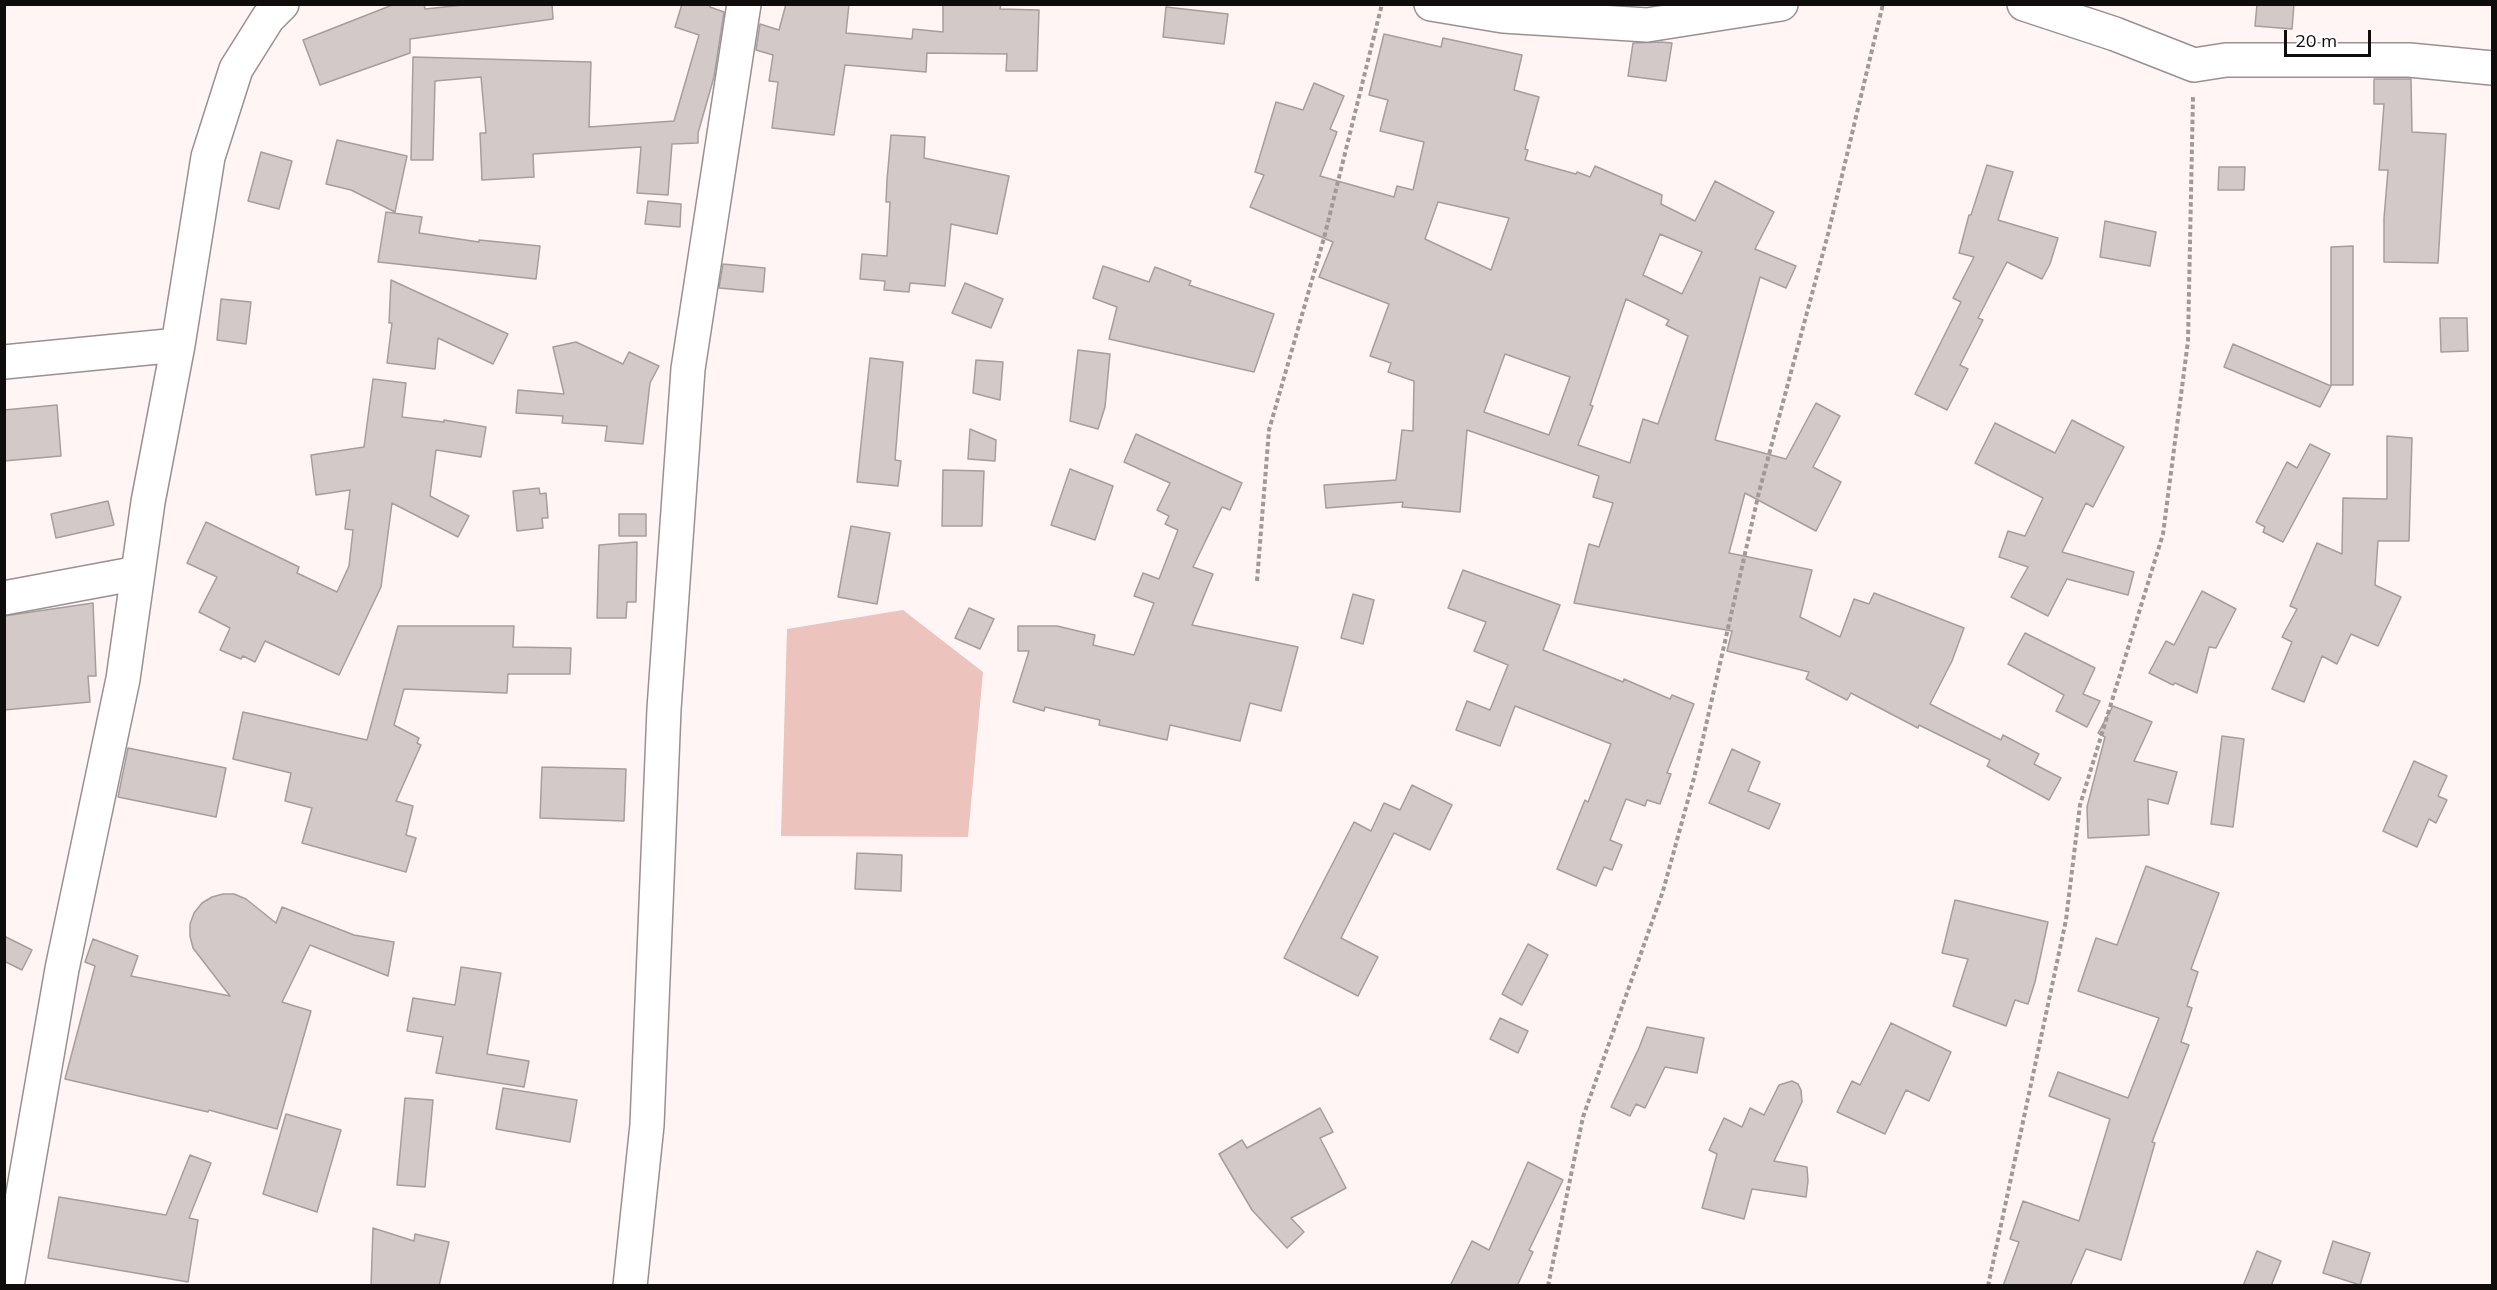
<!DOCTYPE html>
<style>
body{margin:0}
#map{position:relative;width:2497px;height:1290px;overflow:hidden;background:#fff5f4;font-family:Mulish,sans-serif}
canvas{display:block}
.frame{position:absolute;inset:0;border:6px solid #0f0c0c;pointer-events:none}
.scale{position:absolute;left:2284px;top:30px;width:87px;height:27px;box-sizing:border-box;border:3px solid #0f0c0c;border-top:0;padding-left:8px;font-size:18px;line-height:21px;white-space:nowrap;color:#0f0c0c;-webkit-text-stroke:4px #fff;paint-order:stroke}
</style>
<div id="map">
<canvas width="2497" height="1290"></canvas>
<div class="frame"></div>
<div class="scale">20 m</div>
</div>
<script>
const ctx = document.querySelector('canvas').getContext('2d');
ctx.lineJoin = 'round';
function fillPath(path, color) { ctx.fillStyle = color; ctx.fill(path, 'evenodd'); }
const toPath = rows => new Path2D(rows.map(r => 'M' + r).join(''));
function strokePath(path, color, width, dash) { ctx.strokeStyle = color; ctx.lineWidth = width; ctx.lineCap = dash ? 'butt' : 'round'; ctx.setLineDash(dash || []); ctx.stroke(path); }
fillPath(toPath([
 [903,610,983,672,968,837,781,836,787,629]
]), '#edc3bd');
const building = toPath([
 [395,4,424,4,425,9,473,4,552,4,553,19,410,39,410,53,320,85,303,40,395,4],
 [682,4,710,4,710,7,724,12,714,77,698,133,698,143,672,144,668,195,637,193,641,147,533,154,534,177,482,180,480,133,486,133,481,77,435,81,433,160,411,160,413,57,591,62,589,127,674,121,699,35,675,27,682,4],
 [786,4,849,4,846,33,912,39,913,29,943,32,943,4,1001,4,1000,9,1039,10,1037,71,1006,71,1007,54,927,53,926,72,845,65,834,135,772,128,778,82,769,81,773,55,756,50,760,24,779,30,786,4],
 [2257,4,2294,4,2292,29,2255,26,2257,4],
 [1166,7,1228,14,1224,44,1163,37,1166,7],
 [1384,34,1441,47,1443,38,1522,55,1514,90,1539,97,1525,149,1528,150,1525,160,1576,174,1577,172,1590,177,1595,166,1662,195,1661,204,1695,221,1715,181,1774,212,1755,249,1796,266,1786,288,1760,277,1715,440,1786,459,1816,403,1840,416,1813,467,1841,482,1816,531,1745,493,1729,553,1812,570,1800,617,1840,637,1854,599,1869,604,1874,593,1964,628,1952,661,1930,704,2001,740,2003,735,2039,754,2034,764,2061,778,2049,800,1987,766,1990,760,1919,725,1918,728,1851,693,1847,700,1806,679,1809,672,1727,651,1732,631,1574,603,1589,544,1599,547,1613,503,1593,497,1599,476,1467,430,1460,512,1402,507,1403,502,1326,508,1324,485,1396,480,1402,430,1413,431,1414,381,1388,372,1391,363,1370,356,1389,304,1319,277,1333,242,1250,207,1264,175,1255,172,1276,102,1303,110,1314,83,1344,96,1330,129,1337,132,1320,176,1394,197,1397,186,1413,190,1424,142,1380,131,1388,100,1369,95,1384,34],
 [1438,202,1509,218,1491,270,1425,239,1438,202],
 [1660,234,1702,252,1682,294,1643,275,1660,234],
 [1626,299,1669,320,1666,325,1688,336,1658,424,1643,419,1630,463,1578,445,1593,406,1590,405,1626,299],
 [1505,354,1570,377,1549,435,1484,412,1505,354],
 [1661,42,1672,43,1666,81,1628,76,1633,43,1661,42],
 [2374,79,2411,79,2412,132,2446,134,2438,263,2384,262,2384,218,2388,170,2379,170,2384,104,2374,104,2374,79],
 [891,135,925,137,924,158,1009,176,997,234,951,224,945,286,910,283,909,292,884,290,885,281,860,279,862,254,887,256,890,202,886,202,887,180,891,135],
 [337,140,407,156,395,212,351,190,326,184,337,140],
 [261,152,292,161,279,209,248,201,261,152],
 [1987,165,2013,172,1998,220,2058,238,2050,264,2042,279,2007,262,1978,318,1983,320,1960,365,1968,369,1947,410,1915,394,1961,302,1953,298,1974,257,1959,253,1969,215,1971,215,1987,165],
 [2219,167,2245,167,2244,190,2218,190,2219,167],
 [648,201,681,204,680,227,645,224,648,201],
 [386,212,422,217,419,233,479,242,479,240,540,246,536,279,378,262,386,212],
 [2105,221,2156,232,2150,266,2100,257,2105,221],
 [2353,246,2353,385,2331,385,2331,247,2353,246],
 [723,264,765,268,763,292,719,288,723,264],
 [1103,266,1149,282,1155,267,1191,281,1189,285,1274,314,1254,372,1109,339,1117,307,1093,298,1103,266],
 [391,280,508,334,493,364,438,338,435,369,387,363,392,323,389,323,391,280],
 [965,283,1003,299,991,328,952,313,965,283],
 [221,299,251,302,246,344,217,340,221,299],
 [2440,318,2467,318,2468,351,2441,352,2440,318],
 [576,342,623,364,629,352,659,366,650,383,643,444,605,441,607,426,562,423,563,416,516,413,518,390,564,394,553,347,576,342],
 [2233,344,2331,386,2320,407,2224,367,2233,344],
 [1078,350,1110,354,1105,407,1098,429,1070,421,1078,350],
 [870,358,903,362,895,460,901,461,898,486,857,482,870,358],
 [976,360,1003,362,1000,400,973,393,976,360],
 [373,379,406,383,402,417,444,422,444,420,486,427,481,457,436,450,430,496,469,516,458,537,392,503,381,587,339,675,265,641,255,662,243,656,241,659,220,650,230,628,199,612,217,577,187,563,206,522,299,567,297,573,337,592,349,566,353,530,345,529,350,490,316,495,311,455,364,447,373,379],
 [57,405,61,456,4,461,4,410,57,405],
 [2072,420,2124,447,2093,507,2086,503,2062,552,2134,572,2128,595,2067,579,2048,616,2011,597,2028,567,1999,557,2008,531,2025,536,2043,498,1975,463,1995,423,2055,453,2072,420],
 [970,429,996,440,995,461,968,459,970,429],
 [1136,434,1242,483,1230,510,1222,507,1193,567,1213,574,1192,625,1298,647,1281,711,1250,703,1240,741,1170,725,1167,740,1099,725,1100,720,1045,707,1044,711,1013,702,1029,651,1018,651,1018,626,1057,626,1095,635,1093,645,1134,655,1154,603,1134,596,1143,573,1159,579,1178,530,1165,524,1169,516,1157,510,1170,483,1124,462,1136,434],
 [2387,436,2412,438,2409,541,2378,541,2375,585,2401,597,2378,646,2351,634,2337,664,2322,656,2304,702,2272,689,2292,642,2282,637,2297,609,2290,606,2317,543,2342,554,2343,498,2387,499,2387,436],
 [2310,444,2330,454,2283,542,2263,532,2265,527,2256,522,2287,462,2297,468,2310,444],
 [1070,469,1113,486,1095,540,1051,525,1070,469],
 [943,470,984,471,982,526,942,526,943,470],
 [539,488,540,494,546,493,548,518,542,518,543,528,517,531,513,491,539,488],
 [108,501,114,525,56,538,51,514,108,501],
 [619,514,646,514,646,536,619,536,619,514],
 [851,526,890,533,877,604,838,597,851,526],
 [637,542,636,602,627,602,626,618,597,618,599,545,637,542],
 [1463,570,1560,605,1543,650,1623,682,1624,679,1670,699,1672,695,1694,704,1667,773,1671,774,1660,804,1647,800,1645,806,1626,799,1610,840,1622,845,1612,870,1604,867,1596,886,1557,869,1585,800,1588,802,1611,744,1515,706,1500,746,1456,730,1467,701,1490,710,1508,665,1474,651,1486,622,1448,608,1463,570],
 [2202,591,2236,609,2216,648,2209,647,2197,693,2175,683,2173,685,2149,673,2166,641,2174,645,2202,591],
 [1353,594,1374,600,1363,644,1341,638,1353,594],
 [93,603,96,676,88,676,90,702,4,710,4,616,93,603],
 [969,608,994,619,980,649,955,638,969,608],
 [398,626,514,626,513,647,571,648,570,674,508,674,507,693,404,689,394,725,419,738,417,743,421,745,396,801,413,806,406,835,416,838,406,872,302,843,312,808,285,801,291,773,233,759,243,712,367,740,398,626],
 [2025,633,2095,668,2083,694,2100,701,2087,727,2056,711,2064,695,2008,664,2025,633],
 [2113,706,2152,722,2134,761,2177,772,2168,804,2148,799,2149,835,2088,838,2087,807,2105,737,2098,733,2113,706],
 [2222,736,2244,739,2233,827,2211,824,2222,736],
 [128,748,226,768,216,817,118,797,128,748],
 [1732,749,1760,762,1748,791,1780,804,1769,829,1709,803,1732,749],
 [2414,761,2447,776,2438,796,2447,800,2436,823,2429,819,2417,847,2383,831,2414,761],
 [542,767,626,769,624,821,540,818,542,767],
 [1412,785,1452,805,1430,850,1394,833,1341,938,1378,957,1358,996,1284,958,1354,822,1371,831,1384,803,1400,810,1412,785],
 [857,853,902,855,901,891,855,889,857,853],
 [2146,866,2219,893,2191,969,2198,972,2187,1006,2192,1008,2181,1042,2189,1045,2152,1142,2155,1143,2121,1260,2086,1249,2070,1286,2003,1286,2019,1242,2010,1239,2023,1201,2079,1221,2110,1119,2049,1096,2058,1072,2128,1098,2159,1018,2078,991,2096,938,2117,945,2146,866],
 [223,894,234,894,246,899,276,923,282,907,354,935,394,942,388,976,310,945,282,1002,311,1011,277,1129,209,1110,208,1112,65,1079,95,966,85,962,93,939,138,956,131,976,230,996,193,948,190,936,190,924,194,913,202,903,212,897,223,894],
 [1955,900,2048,922,2035,982,2028,1004,2015,1000,2006,1026,1953,1006,1968,959,1942,953,1955,900],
 [4,936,32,950,22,970,4,961,4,936],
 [1528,944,1548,955,1522,1005,1502,994,1528,944],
 [461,967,501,973,487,1054,529,1061,524,1087,436,1073,443,1037,407,1031,413,998,455,1005,461,967],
 [1500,1018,1528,1031,1518,1053,1490,1039,1500,1018],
 [1891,1023,1951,1052,1929,1101,1906,1090,1885,1134,1837,1112,1852,1081,1860,1085,1891,1023],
 [1647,1027,1704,1038,1697,1073,1665,1067,1645,1108,1636,1104,1630,1116,1611,1107,1639,1048,1647,1027],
 [1792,1081,1798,1084,1801,1090,1802,1102,1774,1161,1807,1167,1808,1181,1806,1197,1752,1189,1744,1219,1702,1208,1717,1154,1709,1150,1724,1118,1742,1127,1750,1108,1764,1115,1779,1085,1792,1081],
 [503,1088,577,1100,570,1142,496,1129,503,1088],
 [405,1098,433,1100,425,1187,397,1185,405,1098],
 [1320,1108,1333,1132,1320,1138,1346,1188,1291,1218,1304,1232,1287,1248,1252,1210,1219,1154,1242,1140,1247,1148,1320,1108],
 [286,1114,341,1130,317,1212,263,1194,286,1114],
 [190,1155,211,1163,189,1218,198,1220,188,1282,48,1258,59,1197,166,1215,190,1155],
 [1528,1162,1563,1180,1529,1250,1533,1252,1517,1286,1450,1286,1472,1241,1489,1250,1528,1162],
 [373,1228,414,1241,415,1234,449,1242,439,1286,371,1286,373,1228],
 [2333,1241,2370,1253,2360,1285,2323,1273,2333,1241],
 [2257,1251,2281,1261,2271,1286,2243,1286,2257,1251]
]);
fillPath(building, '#d2c9c8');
strokePath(building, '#a69e9d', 1.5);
const minor = toPath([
 [1431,4,1503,16,1647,25,1781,4],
 [2024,4,2115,34,2194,65,2226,60,2409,60,2492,68],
 [4,362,178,345,208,157,236,69,268,18,282,4],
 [4,598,138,573],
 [7,1286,62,969,123,679,148,502,178,345],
 [630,1286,647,1125,664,709,688,369,744,4]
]);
strokePath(minor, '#999190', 36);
strokePath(toPath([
 [1257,581,1269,430,1324,238,1382,4],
 [1548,1286,1583,1117,1663,891,1694,778,1759,492,1828,234,1883,4],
 [1988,1286,2066,920,2080,805,2163,534,2188,341,2193,96]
]), '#a09998', 4, [4.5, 3]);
strokePath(minor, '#fff', 33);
</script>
